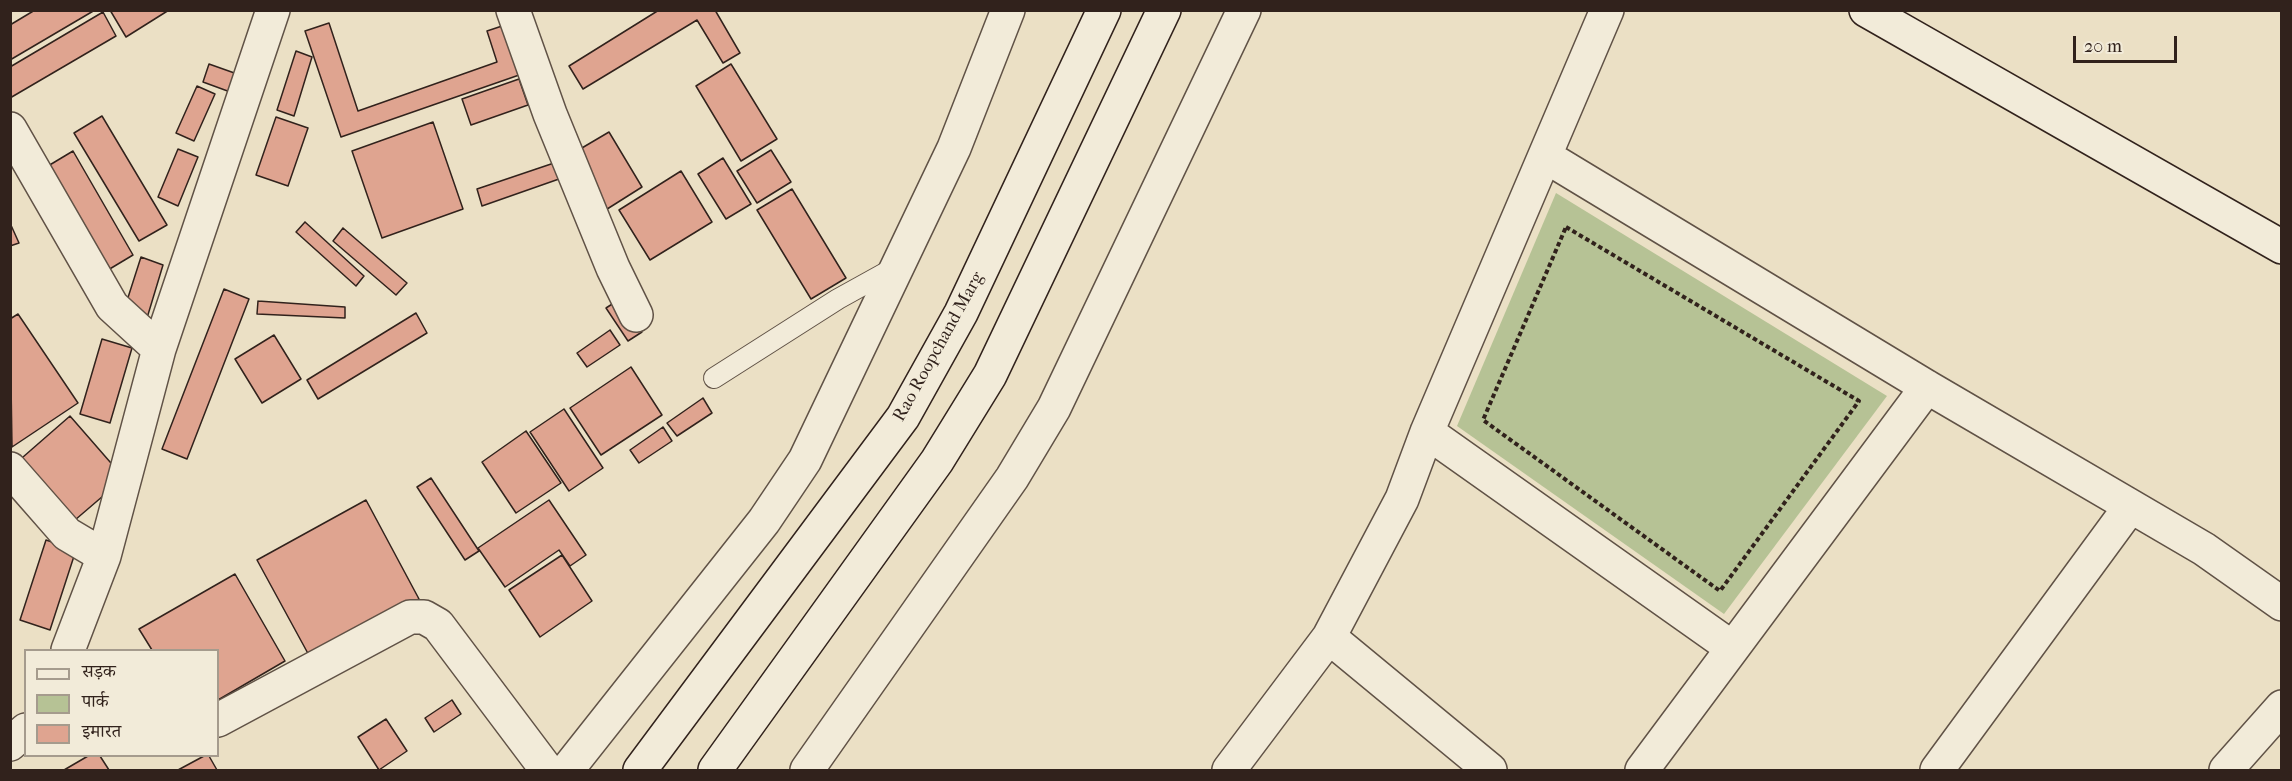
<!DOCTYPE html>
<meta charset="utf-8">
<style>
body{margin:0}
#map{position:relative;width:2292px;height:781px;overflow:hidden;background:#ebe0c5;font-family:"IM FELL French Canon","Noto Serif Devanagari",serif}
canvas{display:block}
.frame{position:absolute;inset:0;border:12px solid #31221c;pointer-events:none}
.legend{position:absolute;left:24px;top:649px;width:195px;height:108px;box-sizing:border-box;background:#f2ebd9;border:2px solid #a59b8d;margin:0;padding:8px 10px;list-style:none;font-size:18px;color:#31221c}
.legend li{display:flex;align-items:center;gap:12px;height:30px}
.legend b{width:30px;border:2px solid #a59b8d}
.scale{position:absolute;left:2073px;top:36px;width:104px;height:27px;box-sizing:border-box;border:3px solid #31221c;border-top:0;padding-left:8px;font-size:18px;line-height:21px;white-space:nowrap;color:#31221c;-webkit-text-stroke:4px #f2ebd9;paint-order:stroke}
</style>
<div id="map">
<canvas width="2292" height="781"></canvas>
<div class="frame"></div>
<ul class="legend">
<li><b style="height:8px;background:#f2ebd9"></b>सड़क</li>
<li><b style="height:16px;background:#b6c295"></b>पार्क</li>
<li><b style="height:16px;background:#dfa490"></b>इमारत</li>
</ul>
<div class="scale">20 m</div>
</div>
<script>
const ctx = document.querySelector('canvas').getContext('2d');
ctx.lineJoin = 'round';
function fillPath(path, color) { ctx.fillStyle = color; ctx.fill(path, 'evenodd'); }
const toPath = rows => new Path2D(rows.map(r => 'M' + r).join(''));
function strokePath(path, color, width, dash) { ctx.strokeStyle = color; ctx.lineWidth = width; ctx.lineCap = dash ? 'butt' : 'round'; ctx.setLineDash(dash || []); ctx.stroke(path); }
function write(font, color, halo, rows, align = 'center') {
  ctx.font = font + ' "IM FELL French Canon",serif'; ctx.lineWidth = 4.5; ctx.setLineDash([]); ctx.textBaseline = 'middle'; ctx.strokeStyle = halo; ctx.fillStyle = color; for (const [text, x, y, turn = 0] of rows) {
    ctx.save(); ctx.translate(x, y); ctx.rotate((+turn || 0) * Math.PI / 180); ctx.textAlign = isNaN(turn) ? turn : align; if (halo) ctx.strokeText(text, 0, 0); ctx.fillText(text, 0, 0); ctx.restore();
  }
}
fillPath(toPath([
 [1556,193,1887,396,1724,614,1457,426]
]), '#b6c295');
const building = toPath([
 [35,10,95,10,10,60,10,25,35,10],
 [110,10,169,10,126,37,110,10],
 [659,10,715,10,740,53,723,63,697,20,583,89,569,66,659,10],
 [103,12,116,36,10,98,10,67,103,12],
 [329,23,358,111,497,62,487,31,505,25,522,74,341,137,305,31,329,23],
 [296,51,312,57,294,116,277,110,296,51],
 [209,64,240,75,233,93,203,82,209,64],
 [731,64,777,139,741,161,696,86,731,64],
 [519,79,528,105,471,125,462,99,519,79],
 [197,86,215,94,194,141,176,133,197,86],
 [102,116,167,225,139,241,74,133,102,116],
 [276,117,308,128,288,186,256,175,276,117],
 [433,122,463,209,382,238,352,151,433,122],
 [609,132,642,187,604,211,570,155,609,132],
 [178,149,198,157,178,206,158,197,178,149],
 [771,150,791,182,757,203,737,171,771,150],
 [73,151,133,255,103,273,43,169,73,151],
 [723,158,751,204,726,219,698,174,723,158],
 [554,163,559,179,482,206,477,189,554,163],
 [681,171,712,222,650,260,619,210,681,171],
 [792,189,846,278,811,299,757,210,792,189],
 [305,222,364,276,356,286,296,232,305,222],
 [10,223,19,243,10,246,10,223],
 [343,228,407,283,396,295,333,241,343,228],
 [141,257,163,265,147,318,124,310,141,257],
 [224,289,249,299,187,459,162,449,224,289],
 [620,299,642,332,628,341,606,308,620,299],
 [258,301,345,307,345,318,257,314,258,301],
 [416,313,427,333,318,399,307,380,416,313],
 [18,314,78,403,12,447,10,319,18,314],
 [610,330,620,345,587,367,577,353,610,330],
 [274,335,301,379,262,403,235,359,274,335],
 [102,339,132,348,110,423,80,414,102,339],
 [631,367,662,415,601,455,570,408,631,367],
 [703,398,712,413,677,436,667,423,703,398],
 [564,409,603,468,569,491,530,432,564,409],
 [70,416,124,478,68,526,15,464,70,416],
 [663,427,672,441,639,463,630,450,663,427],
 [526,431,561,483,516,513,482,462,526,431],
 [431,478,479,551,465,560,417,487,431,478],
 [366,500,419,599,311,659,257,560,366,500],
 [549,500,586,555,570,566,559,550,505,587,478,548,549,500],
 [46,540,76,550,50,630,20,620,46,540],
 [562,555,592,601,540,637,509,590,562,555],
 [235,574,285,661,218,700,218,650,152,650,139,629,235,574],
 [452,700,461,714,434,732,425,718,452,700],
 [386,719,407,751,379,770,358,737,386,719],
 [88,756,100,756,109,770,64,770,88,756],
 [204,756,209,756,217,770,178,770,204,756]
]);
fillPath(building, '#dfa490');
strokePath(building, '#31221c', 1.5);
const lane = toPath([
 [714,378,838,299,894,268]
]);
const street = toPath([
 [513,10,550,114,613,268,636,315],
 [10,129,112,306,159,349],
 [1545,156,1927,387,2204,549,2282,604],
 [1427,432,1731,647],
 [10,469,67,534,104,556],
 [1329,637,1490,770],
 [68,650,104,556,159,349,273,10],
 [218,720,410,617,424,617,438,625,547,770],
 [10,744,26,730],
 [567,770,764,521,805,460,954,148,1008,10],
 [807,770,1012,478,1054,408,1244,10],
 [1229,770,1329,637,1402,499,1427,432,1607,10],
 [1642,770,1927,387],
 [1937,770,2130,507],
 [2226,770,2282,707]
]);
const secondary = toPath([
 [1866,10,2282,247],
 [640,770,903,417,961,313,1104,10],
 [715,770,937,461,990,375,1164,10]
]);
strokePath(lane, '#605246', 22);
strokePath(street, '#605246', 36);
strokePath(secondary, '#31221c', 36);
strokePath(toPath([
 [1566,227,1859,401,1720,591,1483,420,1566,227]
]), '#31221c', 4, [4.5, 3]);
strokePath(lane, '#f2ebd9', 20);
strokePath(street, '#f2ebd9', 33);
strokePath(secondary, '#f2ebd9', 33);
write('18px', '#31221c', '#f2ebd9', [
 ["Rao Roopchand Marg",939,347,-61]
]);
</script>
